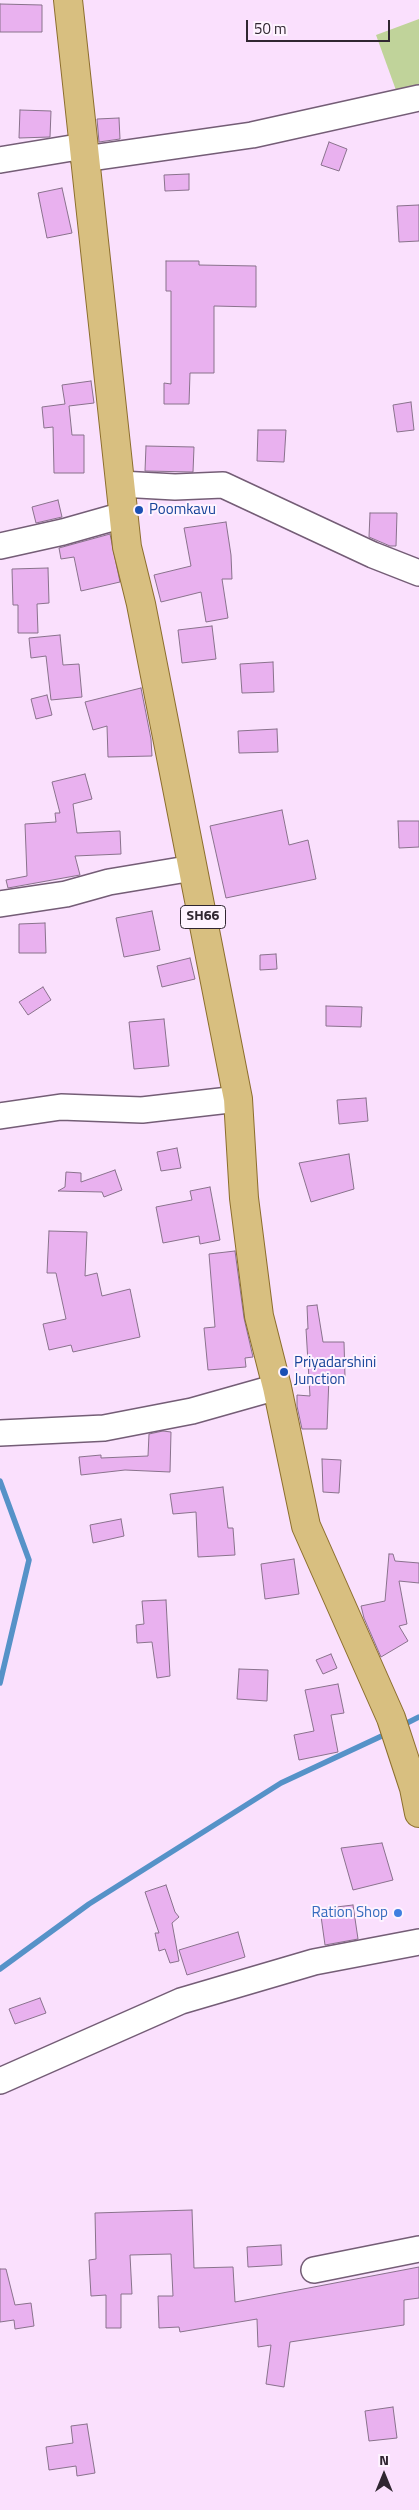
<!DOCTYPE html>
<style>
body{margin:0}
#map{position:relative;width:419px;height:2510px;overflow:hidden;background:#fae0fd;font-family:"Titillium Web",sans-serif}
canvas{display:block}
.north{position:absolute;left:359px;top:2450px;width:50px;height:50px;-webkit-text-stroke:4px #fef3ff;paint-order:stroke;rotate:0deg;font-size:14px;font-weight:700;line-height:20px;text-align:center;color:#302631}
.north::after{content:'';display:block;margin:auto;width:18px;height:22px;background:#302631;clip-path:polygon(50% 0,100% 100%,50% 72%,0 100%)}
.scale{position:absolute;left:246px;top:20px;width:144px;height:22px;box-sizing:border-box;border:2px solid #302631;border-top:0;padding-left:6px;font-size:15px;line-height:18px;white-space:nowrap;color:#302631;-webkit-text-stroke:4px #fef3ff;paint-order:stroke}
</style>
<div id="map">
<canvas width="419" height="2510"></canvas>
<div class="north">N</div>
<div class="scale">50 m</div>
</div>
<script>
const ctx = document.querySelector('canvas').getContext('2d');
ctx.lineJoin = 'round';
function fillPath(path, color) { ctx.fillStyle = color; ctx.fill(path, 'evenodd'); }
const toPath = rows => new Path2D(rows.map(r => 'M' + r).join(''));
function strokePath(path, color, width, dash) { ctx.strokeStyle = color; ctx.lineWidth = width; ctx.lineCap = dash ? 'butt' : 'round'; ctx.setLineDash(dash || []); ctx.stroke(path); }
function write(font, color, halo, rows, align = 'center') {
  ctx.font = font + ' "Titillium Web",sans-serif'; ctx.lineWidth = 4; ctx.setLineDash([]); ctx.textBaseline = 'middle'; ctx.strokeStyle = halo; ctx.fillStyle = color; for (const [text, x, y, turn = 0] of rows) {
    ctx.save(); ctx.translate(x, y); ctx.rotate((+turn || 0) * Math.PI / 180); ctx.textAlign = isNaN(turn) ? turn : align; if (halo) ctx.strokeText(text, 0, 0); ctx.fillText(text, 0, 0); ctx.restore();
  }
}
fillPath(toPath([
 [419,19,419,85,397,93,376,35]
]), '#c0d39a');
strokePath(toPath([
 [0,1481,29,1560,0,1683],
 [403,1725,419,1717],
 [0,1969,89,1904,281,1783,386,1734]
]), '#5692c8', 5.5);
const building = toPath([
 [0,4,42,5,42,32,0,32,0,4],
 [20,110,51,111,50,137,19,138,20,110],
 [119,118,120,139,99,142,97,119,119,118],
 [329,142,347,149,339,171,321,165,329,142],
 [189,174,189,190,165,191,164,175,189,174],
 [62,188,72,233,47,238,38,193,62,188],
 [419,205,419,241,399,242,397,206,419,205],
 [166,261,199,261,199,265,256,266,256,307,214,306,214,373,190,373,189,404,164,404,164,383,171,384,171,291,166,291,166,261],
 [91,381,94,403,69,406,72,435,84,435,84,473,54,473,53,427,44,428,42,407,65,404,62,385,91,381],
 [411,402,414,430,397,432,393,405,411,402],
 [258,430,286,430,284,462,257,461,258,430],
 [146,446,194,447,193,472,145,471,146,446],
 [58,500,62,517,36,523,32,507,58,500],
 [370,513,397,513,396,546,390,546,369,537,370,513],
 [226,522,231,555,232,579,222,579,228,618,206,622,201,592,161,602,154,575,191,566,184,528,226,522],
 [110,534,120,582,81,591,74,557,61,559,59,548,110,534],
 [48,568,49,603,37,604,38,633,18,633,18,605,13,605,12,569,48,568],
 [212,626,216,659,182,663,178,630,212,626],
 [60,635,63,665,79,664,82,697,51,700,46,656,31,658,29,638,60,635],
 [273,662,274,692,242,693,240,664,273,662],
 [141,688,151,739,152,756,108,757,107,726,93,730,85,702,141,688],
 [47,695,52,715,36,719,31,699,47,695],
 [277,729,278,752,239,753,238,731,277,729],
 [85,774,92,799,73,804,77,833,120,831,121,854,75,856,80,875,8,888,6,880,27,876,25,824,56,822,55,813,60,813,52,782,85,774],
 [282,810,289,845,308,840,316,879,226,898,210,826,282,810],
 [398,821,419,821,419,847,399,848,398,821],
 [152,911,160,950,124,957,116,918,152,911],
 [45,923,46,953,19,953,19,924,45,923],
 [276,954,277,969,260,970,260,955,276,954],
 [190,958,195,979,162,987,157,966,190,958],
 [43,987,51,1000,28,1015,19,1002,43,987],
 [326,1006,362,1007,361,1027,326,1026,326,1006],
 [164,1019,169,1066,134,1069,129,1022,164,1019],
 [366,1098,368,1121,339,1124,337,1100,366,1098],
 [177,1148,181,1168,161,1171,157,1152,177,1148],
 [349,1154,354,1189,311,1202,299,1163,349,1154],
 [115,1170,122,1190,104,1197,102,1192,58,1191,65,1187,66,1172,81,1173,81,1182,115,1170],
 [210,1187,220,1240,200,1244,199,1236,163,1243,156,1207,192,1200,190,1191,210,1187],
 [49,1231,87,1232,85,1276,97,1273,102,1296,130,1289,140,1337,73,1352,71,1345,49,1350,43,1324,66,1319,56,1273,47,1273,49,1231],
 [235,1251,244,1318,253,1357,245,1358,246,1367,208,1370,204,1328,215,1327,209,1254,235,1251],
 [317,1305,323,1342,344,1342,345,1377,329,1377,327,1429,302,1429,297,1406,297,1395,310,1396,306,1329,308,1329,307,1306,317,1305],
 [163,1431,171,1432,170,1472,125,1470,81,1475,79,1457,101,1455,101,1458,148,1456,149,1434,163,1431],
 [322,1459,341,1460,339,1493,323,1492,322,1459],
 [223,1487,228,1528,233,1528,235,1555,198,1557,196,1512,173,1514,170,1494,223,1487],
 [121,1519,124,1536,93,1543,90,1525,121,1519],
 [389,1554,393,1554,395,1561,419,1563,419,1583,399,1581,407,1624,399,1626,408,1641,381,1657,364,1618,361,1606,385,1601,389,1554],
 [294,1559,299,1594,265,1599,261,1564,294,1559],
 [166,1600,170,1676,157,1678,152,1642,137,1643,136,1625,144,1624,142,1601,166,1600],
 [331,1654,337,1668,323,1674,316,1660,331,1654],
 [239,1669,268,1670,267,1701,237,1699,239,1669],
 [338,1684,344,1713,331,1715,338,1752,299,1760,294,1735,314,1731,305,1690,338,1684],
 [382,1843,393,1880,353,1890,341,1848,382,1843],
 [166,1885,175,1912,179,1917,172,1923,179,1961,170,1963,165,1949,159,1951,155,1933,159,1933,145,1892,166,1885],
 [353,1905,358,1939,325,1945,320,1909,353,1905],
 [238,1932,245,1957,187,1975,179,1950,238,1932],
 [40,1998,46,2013,15,2024,9,2009,40,1998],
 [192,2210,194,2268,233,2267,235,2302,419,2267,419,2298,404,2300,404,2325,290,2342,284,2387,266,2384,271,2345,258,2347,257,2319,180,2332,179,2327,159,2328,158,2296,173,2296,171,2254,130,2255,132,2294,121,2294,121,2328,106,2328,106,2295,91,2296,89,2260,96,2259,95,2213,192,2210],
 [281,2245,282,2265,248,2267,247,2247,281,2245],
 [0,2269,6,2269,15,2305,31,2303,34,2326,15,2329,14,2320,0,2322,0,2269],
 [393,2407,397,2438,369,2441,365,2411,393,2407],
 [87,2424,95,2473,77,2476,76,2466,49,2470,46,2447,73,2443,71,2426,87,2424]
]);
fillPath(building, '#e9b1ef');
strokePath(building, '#89728c', 1);
const minor = toPath([
 [84,159,252,135,419,98],
 [0,160,84,146],
 [120,484,175,487,223,485,373,555,419,573],
 [0,546,63,532,123,515],
 [0,904,66,894,109,882,193,868],
 [0,1116,61,1107,142,1110,238,1099],
 [0,1433,104,1428,192,1411,277,1387],
 [0,2081,181,2001,314,1962,419,1942],
 [314,2270,419,2249]
]);
const major = toPath([
 [68,0,127,547,141,604,238,1099,244,1198,259,1316,277,1387,306,1526,391,1718,414,1788,419,1813]
]);
strokePath(minor, '#745d76', 28);
strokePath(major, '#8c6e2d', 30);
strokePath(minor, '#fff', 25);
strokePath(major, '#d8bf80', 28);
for (const [x, y, r, color] of [
 [139,510,5,"#1a4fb4"],
 [284,1372,5,"#1a4fb4"],
 [398,1913,5,"#3f7fe0"]
]) { const dot = new Path2D(); dot.arc(x, y, r, 0, 2 * Math.PI); ctx.fillStyle = color; ctx.fill(dot); strokePath(dot, '#fef3ff', 2); }
for (const [x, y, w] of [
 [203,917,45]
]) { const box = new Path2D(); box.roundRect(x - w / 2, y - 11.5, w, 23, 4); ctx.fillStyle = '#fef3ff'; ctx.fill(box); strokePath(box, '#302631', 1); }
write('bold 14px', '#302631', null, [
 ["SH66",203,917]
]);
write('15px', '#164399', '#fef3ff', [
 ["Poomkavu",149,510],
 ["Priyadarshini",294,1363],
 ["Junction",294,1380]
], 'left');
write('15px', '#366cbe', '#fef3ff', [
 ["Ration Shop",388,1913]
], 'right');
</script>
